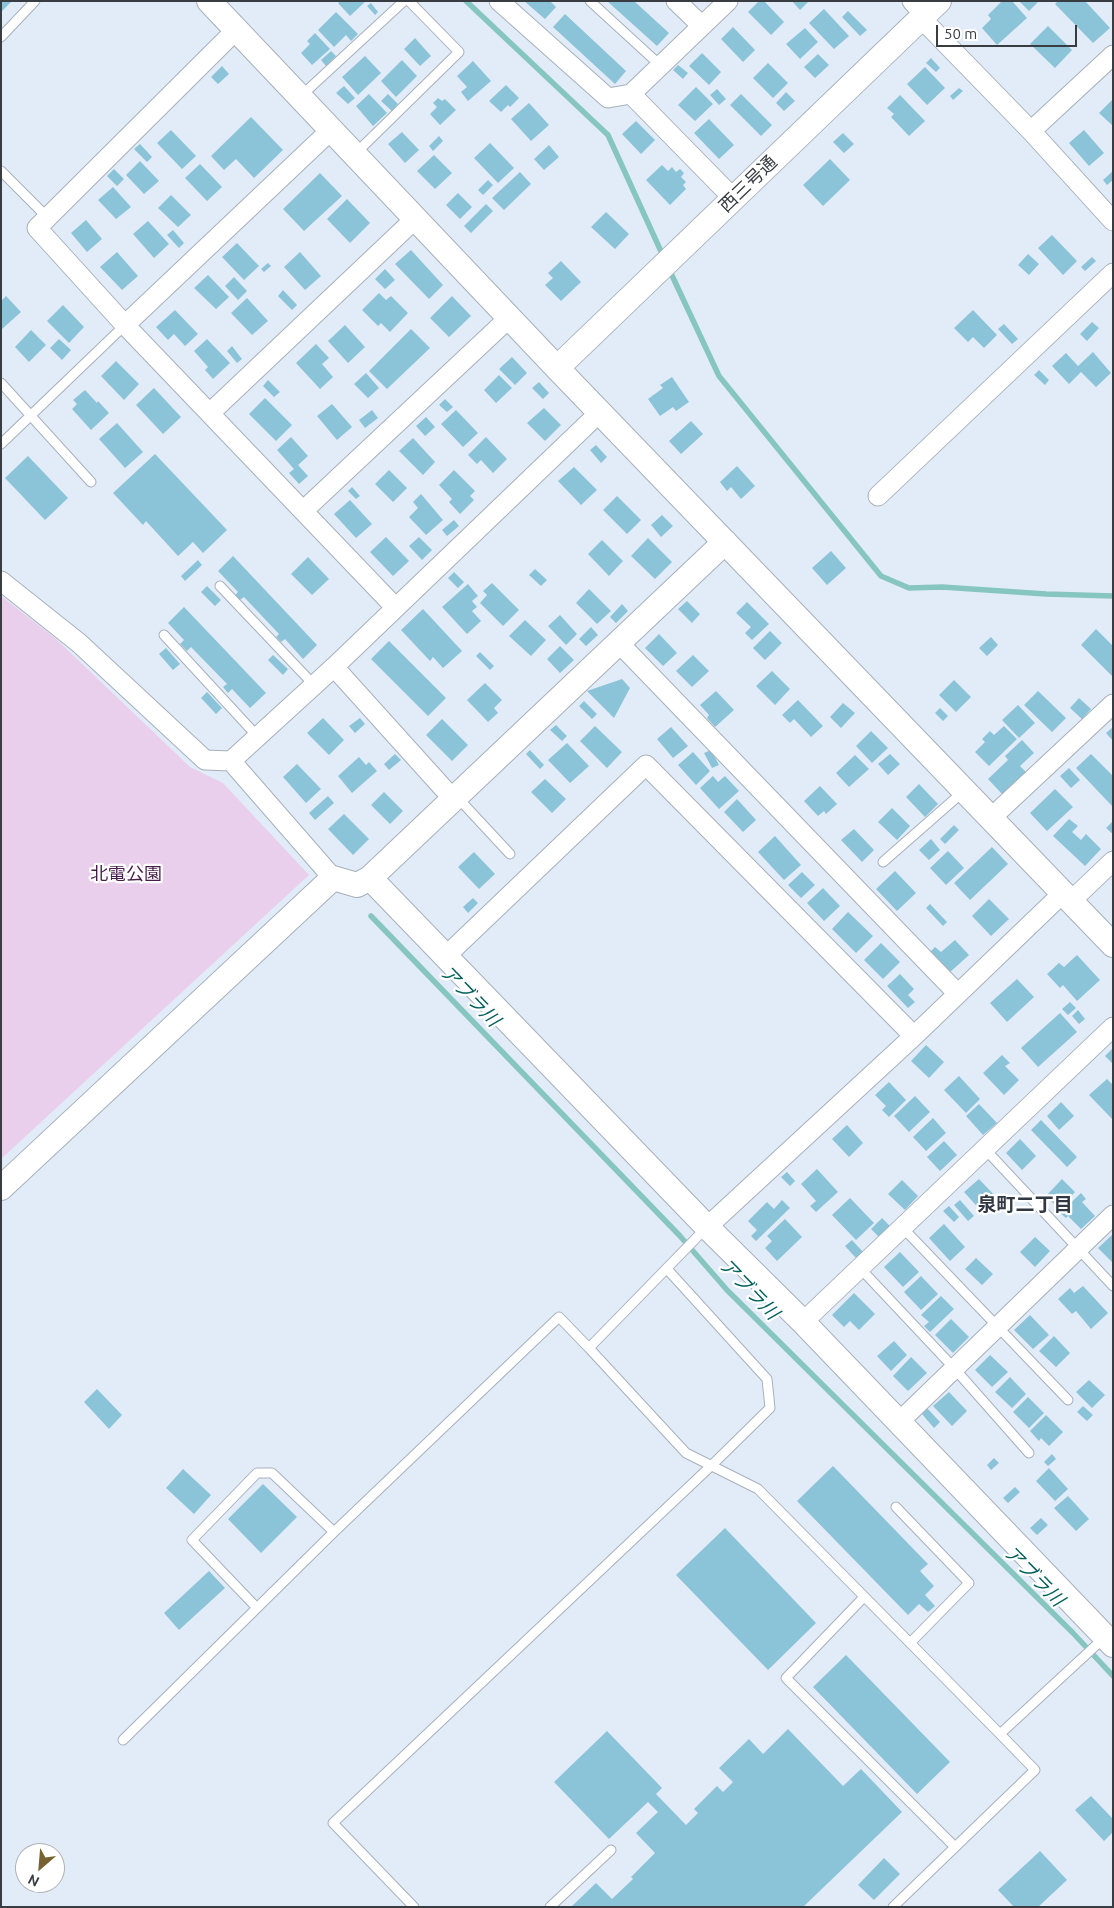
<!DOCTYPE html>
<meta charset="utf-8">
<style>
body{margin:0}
#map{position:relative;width:1114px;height:1908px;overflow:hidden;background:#e2ecf8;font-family:Ubuntu,sans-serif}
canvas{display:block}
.frame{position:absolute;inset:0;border:2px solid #393d42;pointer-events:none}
.north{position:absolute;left:15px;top:1843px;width:50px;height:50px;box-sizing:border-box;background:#fff;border:1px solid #b0b1b3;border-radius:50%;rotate:207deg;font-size:14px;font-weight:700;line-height:20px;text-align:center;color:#393d42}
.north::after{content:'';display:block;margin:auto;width:18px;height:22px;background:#756230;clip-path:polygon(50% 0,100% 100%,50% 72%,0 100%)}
.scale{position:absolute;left:936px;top:25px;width:141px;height:22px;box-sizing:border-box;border:2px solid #393d42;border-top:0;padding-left:6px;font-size:15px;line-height:18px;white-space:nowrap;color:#393d42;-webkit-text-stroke:4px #fff;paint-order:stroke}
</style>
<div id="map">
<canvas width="1114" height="1908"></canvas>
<div class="frame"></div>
<div class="north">N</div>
<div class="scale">50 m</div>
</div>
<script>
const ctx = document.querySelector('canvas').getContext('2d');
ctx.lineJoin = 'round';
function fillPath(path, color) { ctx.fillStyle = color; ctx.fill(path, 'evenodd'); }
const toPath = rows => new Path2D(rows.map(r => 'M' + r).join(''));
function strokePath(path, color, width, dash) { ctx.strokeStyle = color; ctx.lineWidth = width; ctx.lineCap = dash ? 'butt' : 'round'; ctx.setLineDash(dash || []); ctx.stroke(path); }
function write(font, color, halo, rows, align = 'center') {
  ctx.font = font + ' Ubuntu,"Noto Sans JP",sans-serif'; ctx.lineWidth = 4.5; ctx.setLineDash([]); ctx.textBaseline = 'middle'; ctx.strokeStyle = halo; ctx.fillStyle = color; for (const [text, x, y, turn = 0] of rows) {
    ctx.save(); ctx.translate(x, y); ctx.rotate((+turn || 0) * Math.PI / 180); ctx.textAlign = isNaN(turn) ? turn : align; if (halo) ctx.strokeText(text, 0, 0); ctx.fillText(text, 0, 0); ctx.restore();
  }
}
fillPath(toPath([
 [1,596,55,638,190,767,223,783,309,875,1,1159]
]), '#e9cfec');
strokePath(toPath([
 [466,1,608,135,664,258],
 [669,269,719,376,881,576,909,588,942,587,1046,594,1113,596],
 [371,916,680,1236,727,1290,1073,1633,1113,1676]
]), '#87c6c0', 5.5);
fillPath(toPath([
 [1,1,12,1,1,12],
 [340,1,366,1,350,16,338,3],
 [524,1,550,1,556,7,545,19],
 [607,1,634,1,669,33,657,46],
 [759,1,764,1,784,22,771,35,748,12],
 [792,1,809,1,800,10],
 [1002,1,1012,1,1027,18,997,45,982,28,991,19,988,15],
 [1019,1,1039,1,1029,11],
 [1058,1,1085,1,1110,28,1093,43,1055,4],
 [371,3,378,12,375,15,367,6],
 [824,9,849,36,834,49,809,23],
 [848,11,867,30,860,36,842,17],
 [336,12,358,34,351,41,346,35,334,47,318,30],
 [565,14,626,71,615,84,553,27],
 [1048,26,1072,50,1055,68,1030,44],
 [733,27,755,50,743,62,721,39],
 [805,28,818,42,800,59,786,44],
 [315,33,330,49,312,65,301,53,310,44,307,41],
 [415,38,431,56,420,66,404,49],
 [331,51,336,56,326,66,321,60],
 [702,53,721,72,709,85,689,66],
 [818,54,829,65,815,78,804,67],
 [365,56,381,73,358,95,342,77],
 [931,58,940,68,936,72,926,63],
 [402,60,417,76,396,97,381,81],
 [473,61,491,81,468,101,461,92,467,87,457,76],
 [768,63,788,83,773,98,753,78],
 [678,65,688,73,683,79,673,70],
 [222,66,229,74,218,84,211,77],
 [925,67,945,88,927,105,907,84],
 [506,85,519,98,510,107,508,105,501,112,489,101],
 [344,86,355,98,348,104,336,93],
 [696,87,713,104,695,121,678,105],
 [959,88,963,91,953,100,950,96],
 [717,89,726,99,719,105,710,95],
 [786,92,795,101,784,111,776,103],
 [369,94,387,113,373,126,356,106],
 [388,94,398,104,392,111,381,101],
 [741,94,772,125,761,136,730,105],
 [900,95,925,121,909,136,891,117,894,114,887,108],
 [438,98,442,101,445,99,456,110,440,125,430,114,437,107,433,103],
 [1113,99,1113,126,1099,113],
 [529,103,549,125,531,141,511,119],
 [251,117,283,150,254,178,236,159,224,170,211,156],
 [709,119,734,145,719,159,694,133],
 [636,121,655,140,641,154,622,134],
 [171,130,196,156,182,169,157,143],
 [1084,130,1104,153,1089,166,1069,143],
 [402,132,419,150,405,163,388,144],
 [843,133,854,144,844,153,833,142],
 [439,136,443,141,433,151,429,146],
 [490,143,514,168,498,183,474,158],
 [140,144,152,157,147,162,134,149],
 [549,145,559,157,544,170,534,159],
 [434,155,452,173,435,189,417,171],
 [830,159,850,180,823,206,803,185],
 [140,161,159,181,144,194,126,175],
 [200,164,222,187,207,201,185,178],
 [662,165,668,171,672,167,676,172,680,169,684,173,681,177,686,182,683,185,686,189,670,205,646,180],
 [114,169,124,179,117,186,107,176],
 [1113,171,1113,180,1107,185,1103,180],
 [520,172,531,184,504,210,492,198],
 [320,173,342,196,304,231,283,209],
 [488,180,493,185,483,195,478,190],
 [113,187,131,207,116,219,98,200],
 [458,193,472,207,460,219,446,205],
 [171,195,191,215,178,227,158,208],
 [347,199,370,223,350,243,327,219],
 [486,204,493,211,471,233,464,226],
 [606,212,629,234,615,249,591,227],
 [86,220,102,239,87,252,71,233],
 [148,221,169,244,154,258,133,234],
 [173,230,184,243,179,248,167,235],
 [1052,235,1077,261,1063,275,1038,248],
 [237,243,259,266,244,280,222,257],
 [411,250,443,285,429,299,395,264],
 [117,252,138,276,122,290,100,267],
 [300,252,321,276,305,290,284,267],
 [1028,254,1039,264,1029,275,1018,265],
 [1092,257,1096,261,1085,271,1081,267],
 [561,261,581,282,561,301,545,285,553,278,548,273],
 [268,263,271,266,264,272,261,269],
 [385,269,395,280,385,289,375,279],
 [208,275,229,297,216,309,194,288],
 [234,277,247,291,238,300,225,286],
 [283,290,297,305,292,310,278,296],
 [379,293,386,300,391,296,408,313,390,332,381,323,378,326,362,310],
 [6,296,21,312,2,329,1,301],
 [452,296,471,316,449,337,430,318],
 [247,298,268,321,252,335,231,313],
 [63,305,84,327,69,343,47,321],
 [175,310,198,334,185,346,174,334,168,340,156,327],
 [973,310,997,335,984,348,973,337,968,342,954,328],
 [1092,322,1099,328,1087,341,1080,334],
 [1004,324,1018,339,1012,344,998,329],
 [345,325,365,347,348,363,328,341],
 [411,329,430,348,387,389,369,371],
 [31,330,46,345,29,362,15,347],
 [59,339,71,350,62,360,50,348],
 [207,339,230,363,213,379,205,370,208,367,194,351],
 [316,344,329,358,322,364,333,377,320,389,296,363],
 [232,346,242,359,237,363,227,351],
 [1093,352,1111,373,1096,387,1081,372,1069,384,1052,366,1066,353,1078,366],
 [512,357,527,373,515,385,499,369],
 [116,361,139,384,124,400,101,376],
 [1039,370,1049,380,1045,385,1034,375],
 [366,373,379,388,368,398,354,384],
 [499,375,512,388,496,403,484,390],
 [672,377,689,402,676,411,673,407,660,416,648,399,663,388,660,385],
 [268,380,280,392,274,397,263,386],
 [539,382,549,393,543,399,532,388],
 [154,388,181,417,163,434,136,405],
 [85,390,97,403,98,401,109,413,91,430,72,409,77,404,73,400],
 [265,398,292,425,276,441,249,414],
 [445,399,453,407,447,412,439,405],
 [332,404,352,427,337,440,317,416],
 [544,408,561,425,545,441,527,423],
 [372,410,378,418,365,428,359,420],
 [456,410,478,433,463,447,441,424],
 [426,417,435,427,425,436,416,426],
 [691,421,703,434,681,454,669,441],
 [117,423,143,452,125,468,99,439],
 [291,437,308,456,298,465,308,476,299,484,289,473,294,469,277,450],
 [486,437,507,459,493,473,481,460,477,464,468,455],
 [413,438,435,462,423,475,399,451],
 [596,445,607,457,601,463,590,450],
 [155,454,227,530,203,553,193,542,178,556,146,521,143,525,113,493],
 [28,456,68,498,45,520,5,478],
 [737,466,755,486,741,499,731,487,727,491,720,482],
 [574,467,597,490,581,505,558,481],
 [389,470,407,488,393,502,375,484],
 [454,470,475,491,470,496,474,500,460,514,449,502,452,499,439,485],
 [352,487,360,496,356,499,348,491],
 [421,494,443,520,426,535,409,517,418,508,413,502],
 [617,496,641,520,627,534,603,510],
 [350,500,372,524,356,538,334,514],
 [662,515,673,526,661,537,651,525],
 [454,520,459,526,447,536,442,530],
 [386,537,409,561,393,576,370,552],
 [419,537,432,550,422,560,409,546],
 [648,538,672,562,655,579,631,556],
 [602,540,623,561,609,576,588,554],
 [831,551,846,568,827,585,812,568],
 [233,556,317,645,303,659,285,639,281,642,276,637,279,634,244,597,240,600,235,595,238,592,218,571],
 [308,557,329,579,312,595,291,574],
 [198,560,202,565,185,581,181,576],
 [535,569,547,580,541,586,529,575],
 [454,572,464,582,458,588,448,578],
 [492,583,519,610,503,626,480,603,487,595,483,591],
 [468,584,478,596,472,601,477,607,472,611,481,621,467,634,442,607],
 [207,586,221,600,215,606,201,592],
 [589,589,611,611,597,624,576,603],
 [687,601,700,614,692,623,678,609],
 [747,602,769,624,752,640,745,633,751,627,736,613],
 [622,604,628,611,616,623,610,617],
 [184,607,266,693,250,708,232,689,228,693,223,687,227,684,191,647,187,651,180,644,184,640,168,623],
 [423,609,462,651,443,668,433,657,430,661,401,630],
 [560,615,577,634,566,645,548,626],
 [525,620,546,640,531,656,509,636],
 [591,627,598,635,586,646,579,639],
 [1096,629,1113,646,1113,677,1081,645],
 [770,631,782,643,765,660,753,648],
 [659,634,677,653,663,666,645,648],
 [991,637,998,645,987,656,979,648],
 [389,641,446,698,428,716,371,659],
 [560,646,574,660,560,673,547,659],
 [166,648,180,664,173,670,159,654],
 [480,652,494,666,490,670,476,656],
 [273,655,288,669,283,675,268,660],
 [693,655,709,671,692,687,676,671],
 [772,671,790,689,775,705,756,686],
 [622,679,630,688,614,718,587,691],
 [954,680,971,697,956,712,939,695],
 [485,683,502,700,494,708,498,713,488,722,467,700],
 [716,691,734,710,715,727,707,718,709,715,700,705],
 [1038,691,1066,718,1052,732,1024,705],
 [207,692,222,708,216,714,201,698],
 [1079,698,1091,709,1082,719,1070,708],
 [798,700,823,726,811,737,794,719,790,723,782,715],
 [584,701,597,714,592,719,579,706],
 [843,703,855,713,841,728,830,717],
 [1018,705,1035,723,1019,738,1002,720],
 [940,708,948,716,943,721,935,713],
 [323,718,344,740,329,755,307,733],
 [360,718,365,724,355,733,349,726],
 [442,719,468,745,452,761,426,735],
 [556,725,567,736,562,741,550,730],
 [595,726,622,752,607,768,580,741],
 [1004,726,1017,739,989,766,975,752,985,742,982,739,990,731,994,735],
 [671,727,688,746,673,758,657,739],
 [1113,727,1113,741,1106,733],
 [871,731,888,748,872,763,856,746],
 [1022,740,1034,753,1020,766,1027,773,1003,795,988,779,1008,760,1005,756],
 [567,743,589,766,570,783,548,760],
 [530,750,544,765,540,769,526,754],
 [711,750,719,765,712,768,704,753],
 [693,752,710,771,696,785,678,765],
 [395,754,401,760,389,770,384,764],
 [890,754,900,764,888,775,878,764],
 [1091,754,1113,776,1113,807,1076,768],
 [855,755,869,769,849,787,836,773],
 [359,757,366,765,369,762,377,771,352,793,338,776],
 [297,764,321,789,306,803,283,777],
 [1069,768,1080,780,1071,788,1060,776],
 [713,776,718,782,725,776,739,791,719,809,700,788],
 [545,779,566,799,552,813,531,792],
 [919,784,938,804,925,817,906,797],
 [820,786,837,804,826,814,824,811,818,816,804,801],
 [1055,789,1073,807,1047,831,1030,813],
 [384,792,403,811,390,824,371,805],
 [328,796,334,803,315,820,309,813],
 [737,799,756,820,743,832,724,812],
 [892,808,910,826,897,840,878,822],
 [344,814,369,839,353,855,328,829],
 [1069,819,1078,826,1072,832,1081,840,1086,834,1101,849,1085,866,1053,836],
 [1113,821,1113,834,1106,828],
 [954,825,959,830,945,844,940,839],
 [854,829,874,850,862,862,841,840],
 [775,836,801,865,784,880,758,852],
 [931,839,940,850,929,860,919,850],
 [992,847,1008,864,970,900,954,883],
 [948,851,964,868,946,885,930,868],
 [474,852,495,874,479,889,458,867],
 [895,871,916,893,897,911,876,889],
 [802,872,815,885,801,898,788,885],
 [823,888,840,906,824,921,807,903],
 [473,898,478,903,468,913,463,907],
 [989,899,1009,919,991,936,972,916],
 [930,904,947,922,943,926,926,908],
 [848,912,873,936,856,953,832,929],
 [955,940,969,955,949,973,929,953,935,947,941,952],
 [881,943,900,962,883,979,864,960],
 [1077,955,1100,980,1077,1001,1063,985,1060,988,1047,974,1059,963,1064,967],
 [900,974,914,989,908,995,915,1002,908,1008,887,986],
 [1017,979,1034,997,1007,1022,990,1003],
 [1070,1002,1076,1008,1068,1015,1062,1009],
 [1078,1010,1085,1019,1079,1024,1072,1016],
 [1060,1013,1077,1032,1038,1067,1021,1048],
 [926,1045,944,1062,929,1078,911,1061],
 [1113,1048,1113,1064,1105,1056],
 [1002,1055,1010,1063,1005,1066,1019,1080,1004,1095,983,1073],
 [959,1076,980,1099,966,1113,944,1090],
 [1107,1079,1113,1085,1113,1120,1089,1095],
 [889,1082,906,1100,889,1117,882,1110,886,1106,875,1095],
 [915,1096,930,1112,909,1132,894,1116],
 [1061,1102,1074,1116,1059,1130,1047,1116],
 [979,1104,997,1123,983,1135,966,1116],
 [933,1118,946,1133,926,1151,913,1137],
 [1041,1120,1077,1157,1067,1167,1031,1130],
 [847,1125,863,1143,849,1157,832,1139],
 [1020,1139,1036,1156,1022,1170,1006,1153],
 [944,1141,957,1155,940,1171,927,1157],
 [817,1169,838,1192,816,1212,810,1206,816,1201,801,1184],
 [787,1172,795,1181,790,1186,781,1177],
 [979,1179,998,1199,983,1213,964,1192],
 [1062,1179,1075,1192,1059,1209,1046,1196],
 [902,1180,918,1196,905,1210,888,1194],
 [1081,1193,1086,1199,1082,1202,1095,1216,1081,1229,1068,1216,1066,1218,1060,1213],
 [850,1198,874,1223,856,1240,832,1215],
 [782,1200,790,1208,756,1241,751,1236,757,1230,748,1221,767,1202,774,1209],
 [960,1200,974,1216,968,1221,954,1205],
 [949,1206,959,1217,954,1222,943,1211],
 [882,1218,892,1228,881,1239,871,1229],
 [785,1219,802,1237,777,1261,765,1248,772,1241,767,1236],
 [944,1224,965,1247,950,1261,929,1238],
 [1113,1234,1113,1263,1098,1248],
 [1035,1237,1050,1251,1035,1267,1020,1252],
 [852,1240,863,1252,856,1258,845,1246],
 [900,1252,919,1272,903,1287,884,1267],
 [976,1258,993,1274,982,1285,965,1269],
 [921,1276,938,1294,921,1310,904,1292],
 [1083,1286,1108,1313,1091,1329,1076,1311,1072,1314,1058,1299,1070,1288,1074,1293],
 [854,1293,875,1314,859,1330,850,1321,844,1327,832,1315],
 [941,1296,954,1309,930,1332,924,1326,929,1322,921,1315],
 [1030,1315,1049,1335,1033,1349,1014,1330],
 [951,1319,969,1337,953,1353,935,1335],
 [1054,1336,1070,1353,1056,1367,1039,1351],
 [894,1341,907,1355,891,1371,877,1356],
 [990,1355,1008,1372,992,1387,975,1370],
 [911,1357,927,1373,908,1391,893,1376],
 [1010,1377,1026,1394,1012,1408,995,1392],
 [1089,1380,1105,1395,1092,1408,1076,1392],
 [97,1389,122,1415,109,1429,84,1402],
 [949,1392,967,1411,952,1426,933,1406],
 [1028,1397,1044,1413,1029,1428,1013,1412],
 [1083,1406,1093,1415,1087,1421,1077,1412],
 [927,1408,940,1422,934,1428,922,1414],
 [1046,1415,1063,1432,1049,1446,1041,1438,1039,1441,1030,1431],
 [1052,1454,1056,1459,1048,1466,1044,1462],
 [994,1458,999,1463,991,1470,987,1465],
 [833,1466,928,1564,920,1571,934,1586,925,1595,935,1606,928,1612,919,1604,908,1615,797,1501],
 [1049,1468,1068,1489,1055,1501,1036,1481],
 [183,1469,211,1495,194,1514,166,1488],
 [263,1484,297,1517,261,1553,228,1519],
 [1015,1487,1020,1492,1008,1503,1003,1498],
 [1068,1496,1089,1519,1076,1531,1054,1508],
 [1041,1518,1048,1525,1037,1535,1030,1528],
 [725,1528,816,1623,768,1670,676,1575],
 [209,1571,225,1588,179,1630,164,1613],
 [846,1655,950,1762,917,1794,813,1687],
 [788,1729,843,1786,861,1769,902,1812,803,1907,571,1907,596,1883,612,1899,633,1879,631,1877,655,1853,636,1833,658,1812,648,1802,609,1839,554,1782,607,1731,662,1788,656,1794,686,1825,698,1813,694,1809,717,1786,723,1792,733,1782,719,1768,749,1739,763,1754],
 [1091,1796,1113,1819,1113,1832,1104,1841,1075,1810],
 [1040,1851,1067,1880,1038,1907,1014,1907,998,1890],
 [884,1858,900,1874,874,1900,858,1885]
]), '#8bc3d8');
const service = toPath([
 [590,1,661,66],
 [1,37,35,1],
 [301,96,404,1],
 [355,154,459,52,409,1],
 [1,171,47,217],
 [1,383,91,482],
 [1,444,125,325],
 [220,586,314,685],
 [164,635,258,737],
 [457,797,510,854],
 [883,862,964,791],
 [985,1149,1113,1286],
 [902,1227,1068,1400],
 [860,1268,954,1368,1029,1453],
 [589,1348,686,1453,758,1489,1000,1734],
 [896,1507,969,1583,910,1643],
 [864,1597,786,1678,955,1847],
 [257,1608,192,1540,257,1473,272,1473,334,1532],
 [123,1740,334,1532,559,1317,589,1348,707,1227],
 [414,1907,333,1823,712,1465,770,1408,767,1379,667,1269],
 [550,1907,611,1850],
 [893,1907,1035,1770,1000,1734,1105,1637]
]);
const minor = toPath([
 [499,1,608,98,631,94,728,1],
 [676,1,702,26],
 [912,1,925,15],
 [921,18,1031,131,1113,221],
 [631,94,733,198],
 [331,130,125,325,395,607],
 [1031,131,1113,55],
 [125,325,37,228,236,30],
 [210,413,416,218],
 [878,496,1113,273],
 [303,511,510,317],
 [1,581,79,643,205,760,231,761,334,667,600,412],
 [619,643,958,994],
 [334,667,453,799],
 [231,761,333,878],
 [991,818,1113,704],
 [1071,901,1113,861],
 [446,956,646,765,914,1036],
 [707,1227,914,1036,1063,893],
 [803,1322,1113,1027],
 [899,1422,1113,1215]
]);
const tertiary = toPath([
 [209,1,557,368,1113,945],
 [557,368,939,1],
 [370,878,707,1227,803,1322,1113,1645],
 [1,1188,333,878,357,885,370,878,725,542]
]);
strokePath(service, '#a7b0bc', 11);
strokePath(minor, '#a7b0bc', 21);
strokePath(tertiary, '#a7b0bc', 26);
strokePath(service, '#fff', 9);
strokePath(minor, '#fff', 19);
strokePath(tertiary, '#fff', 24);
write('18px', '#393d42', '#fff', [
 ["西三号通",748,184,-44]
]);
write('18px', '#471d4c', '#fff', [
 ["北電公園",126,874]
]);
write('italic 19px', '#04615c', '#fff', [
 ["アブラ川",470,996,46],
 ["アブラ川",749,1289,46],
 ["アブラ川",1034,1576,45]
]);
write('bold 19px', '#313842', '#fff', [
 ["泉町二丁目",1025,1205]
]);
</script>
